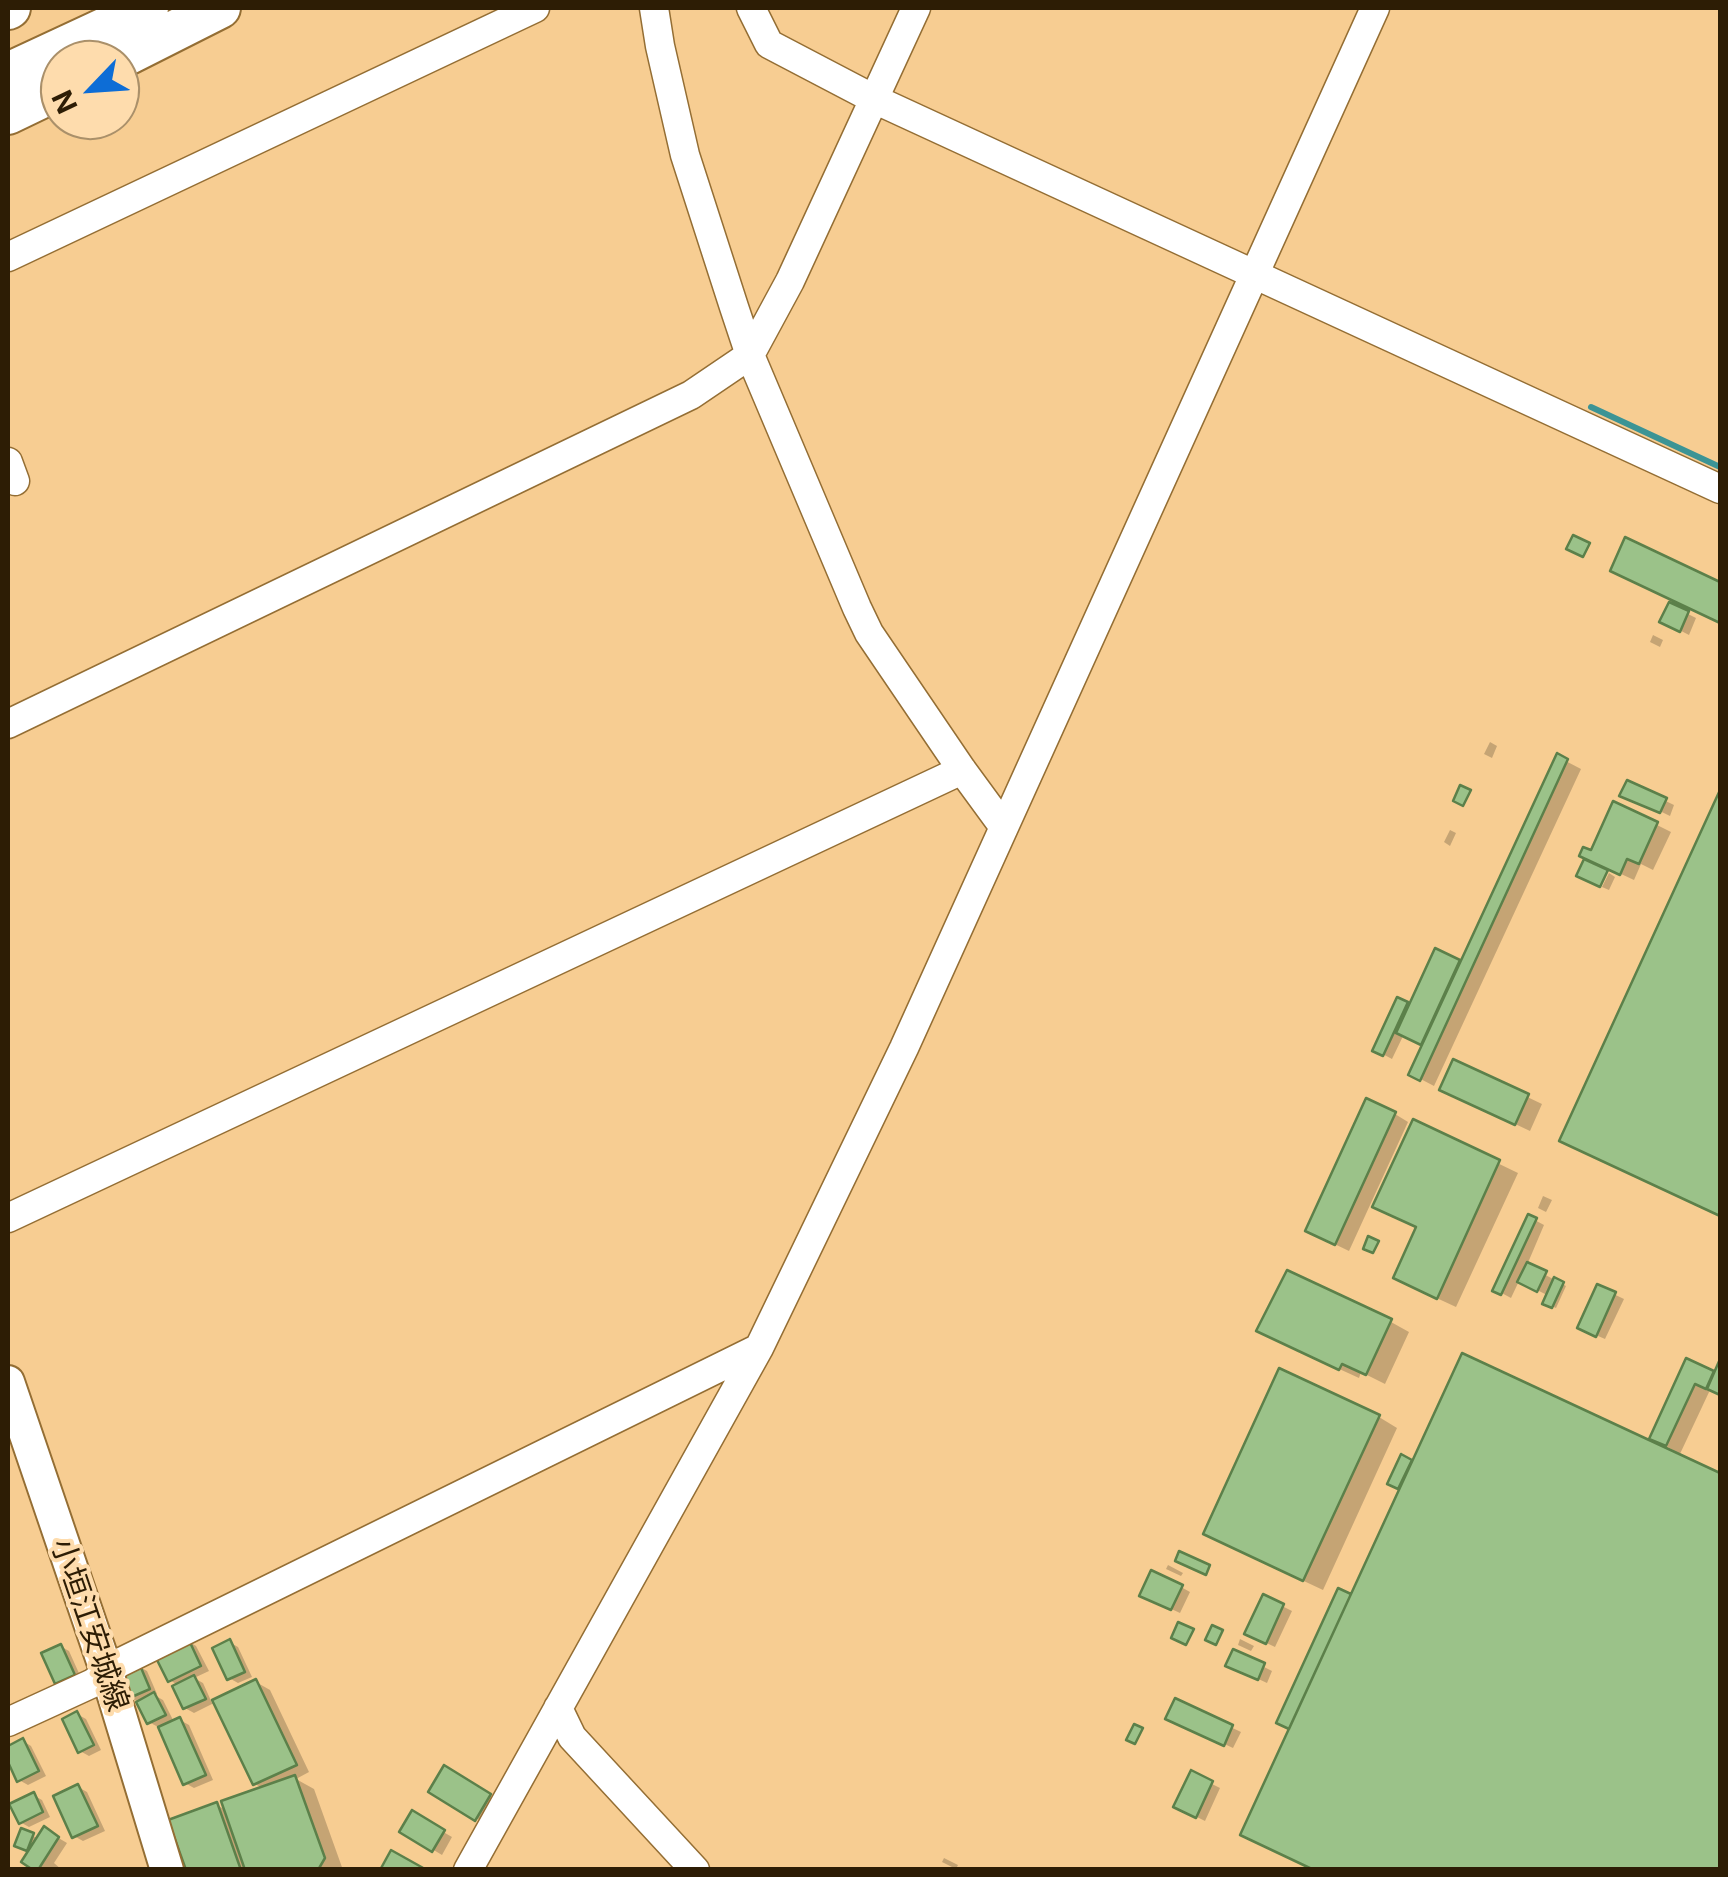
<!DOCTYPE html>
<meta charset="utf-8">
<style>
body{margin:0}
#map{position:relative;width:1728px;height:1877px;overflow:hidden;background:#f7cd92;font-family:Inter,sans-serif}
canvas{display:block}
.frame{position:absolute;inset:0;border:10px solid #2d1d05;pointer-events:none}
.north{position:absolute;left:40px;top:40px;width:100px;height:100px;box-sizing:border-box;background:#fedcad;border:2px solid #aa906a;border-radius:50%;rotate:245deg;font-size:28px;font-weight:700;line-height:40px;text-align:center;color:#2d1d05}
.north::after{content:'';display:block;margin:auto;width:35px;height:45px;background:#0d6dd6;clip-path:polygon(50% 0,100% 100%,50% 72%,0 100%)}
</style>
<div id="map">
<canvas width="1728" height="1877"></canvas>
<div class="frame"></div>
<div class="north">N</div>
</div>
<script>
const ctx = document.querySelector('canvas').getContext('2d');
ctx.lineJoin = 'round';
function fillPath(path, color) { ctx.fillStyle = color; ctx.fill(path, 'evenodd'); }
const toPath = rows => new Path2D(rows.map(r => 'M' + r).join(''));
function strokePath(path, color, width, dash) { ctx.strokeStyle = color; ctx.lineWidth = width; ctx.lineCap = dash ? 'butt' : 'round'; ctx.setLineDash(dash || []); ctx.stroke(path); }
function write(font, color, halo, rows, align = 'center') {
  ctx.font = font + ' Inter,"Noto Sans JP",sans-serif'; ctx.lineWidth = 8; ctx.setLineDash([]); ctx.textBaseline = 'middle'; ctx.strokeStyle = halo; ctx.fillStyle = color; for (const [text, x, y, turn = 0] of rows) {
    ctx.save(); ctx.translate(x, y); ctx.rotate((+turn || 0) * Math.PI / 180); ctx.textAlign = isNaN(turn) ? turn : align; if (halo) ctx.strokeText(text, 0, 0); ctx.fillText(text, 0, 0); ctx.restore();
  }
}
fillPath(toPath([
 [1670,605,1696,618,1689,635,1662,621],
 [1653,635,1663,640,1660,647,1650,642],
 [1490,742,1497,746,1492,758,1484,754],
 [1558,757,1581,769,1434,1086,1411,1074,1425,1045,1404,1034,1392,1059,1375,1050,1398,1000,1410,1006,1436,951,1462,964],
 [1628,783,1674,805,1670,816,1635,799],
 [1720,796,1720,1215,1562,1140],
 [1615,804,1671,832,1653,870,1641,864,1634,880,1606,867,1598,885,1599,864,1592,854],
 [1450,830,1456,833,1450,846,1444,842],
 [1609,873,1615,877,1609,890,1602,887],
 [1454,1062,1542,1104,1530,1131,1456,1096],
 [1395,1114,1408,1122,1349,1251,1322,1238],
 [1414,1123,1518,1173,1456,1307,1415,1288,1419,1228],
 [1543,1196,1552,1200,1546,1212,1538,1208],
 [1529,1217,1544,1225,1527,1265,1566,1286,1556,1308,1545,1303,1549,1296,1519,1281,1511,1298,1496,1290],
 [1599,1287,1624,1299,1605,1339,1589,1332],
 [1391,1322,1409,1332,1385,1384,1361,1372,1359,1378,1278,1341],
 [1687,1362,1716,1376,1720,1365,1720,1394,1710,1390,1679,1456,1720,1476,1720,1870,1315,1870,1350,1597,1402,1489,1391,1483,1402,1458,1412,1462,1672,1453,1673,1450,1652,1438],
 [1379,1417,1397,1428,1323,1590,1225,1544],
 [1168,1565,1183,1573,1181,1576,1166,1569],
 [1181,1587,1190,1592,1180,1613,1150,1599],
 [1264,1597,1292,1611,1275,1647,1256,1638],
 [1240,1639,1254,1646,1251,1651,1238,1645],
 [188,1641,196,1646,209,1671,194,1678,203,1683,212,1703,256,1682,270,1690,309,1772,296,1779,314,1789,343,1870,188,1870,217,1805,227,1811,264,1789,255,1784,216,1702,194,1713,185,1708,179,1686,170,1680],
 [229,1642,238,1647,252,1677,238,1683,229,1678],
 [60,1646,69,1651,82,1680,66,1687,57,1682],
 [1234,1652,1272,1671,1267,1683,1237,1669],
 [138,1666,147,1671,157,1694,154,1695,163,1700,174,1722,180,1720,189,1725,213,1780,194,1788,185,1783,160,1726,158,1727,149,1722,140,1703,129,1697],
 [1176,1701,1241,1732,1233,1748,1177,1722],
 [77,1714,86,1719,101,1750,89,1756,80,1751],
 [23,1741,31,1746,46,1776,28,1785,19,1780,8,1757,8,1749],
 [445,1769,498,1801,485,1823,432,1791],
 [1192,1774,1220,1788,1205,1821,1185,1811],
 [78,1787,87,1792,105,1831,83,1841,74,1836],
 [33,1795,42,1800,50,1817,29,1827,20,1822],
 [412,1814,452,1837,442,1855,402,1831],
 [45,1830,67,1843,54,1863,62,1870,38,1870,31,1851,17,1845,23,1831,39,1839],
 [944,1858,958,1865,956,1869,942,1862]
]), '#0003');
strokePath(toPath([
 [1591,407,1720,467]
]), '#3c9495', 6);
const building = toPath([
 [1573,535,1590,543,1583,557,1566,549,1573,535],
 [1625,537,1720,582,1720,623,1610,571,1625,537],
 [1669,602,1689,611,1680,632,1659,622,1669,602],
 [1557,753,1568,759,1420,1081,1408,1075,1557,753],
 [1627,780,1667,798,1660,813,1619,796,1627,780],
 [1460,785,1471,790,1463,806,1453,801,1460,785],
 [1720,790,1720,1216,1559,1141,1720,790],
 [1613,801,1658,822,1639,864,1627,859,1620,875,1579,856,1583,847,1591,850,1613,801],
 [1584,859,1608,870,1600,887,1576,876,1584,859],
 [1435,948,1460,960,1421,1045,1396,1033,1435,948],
 [1397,997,1408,1002,1383,1056,1372,1051,1397,997],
 [1453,1059,1529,1094,1515,1125,1439,1090,1453,1059],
 [1366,1098,1396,1112,1335,1245,1305,1231,1366,1098],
 [1413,1119,1500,1160,1437,1299,1393,1278,1416,1227,1372,1207,1413,1119],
 [1528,1214,1537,1218,1501,1295,1492,1291,1528,1214],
 [1368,1236,1379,1241,1373,1253,1363,1249,1368,1236],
 [1527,1262,1547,1271,1537,1292,1517,1282,1527,1262],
 [1287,1270,1392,1319,1366,1375,1342,1364,1339,1370,1256,1331,1287,1270],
 [1554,1277,1564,1282,1552,1308,1542,1304,1554,1277],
 [1597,1284,1616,1292,1596,1337,1577,1328,1597,1284],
 [1462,1353,1720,1473,1720,1870,1314,1870,1240,1835,1462,1353],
 [1686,1358,1714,1371,1706,1389,1695,1384,1666,1446,1649,1439,1686,1358],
 [1720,1359,1720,1395,1707,1389,1720,1359],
 [1279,1368,1380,1415,1303,1581,1203,1534,1279,1368],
 [1401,1454,1412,1460,1398,1489,1387,1484,1401,1454],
 [1179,1551,1210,1565,1206,1575,1175,1561,1179,1551],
 [1151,1570,1183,1585,1171,1610,1139,1596,1151,1570],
 [1338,1588,1351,1594,1289,1729,1276,1723,1338,1588],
 [1263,1594,1284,1604,1266,1644,1244,1634,1263,1594],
 [1178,1622,1194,1629,1186,1645,1171,1638,1178,1622],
 [1212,1625,1223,1630,1216,1645,1205,1640,1212,1625],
 [188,1638,201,1666,168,1682,154,1654,188,1638],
 [230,1639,245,1672,227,1680,212,1648,230,1639],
 [61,1644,75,1675,55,1684,41,1653,61,1644],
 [1233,1649,1265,1663,1258,1680,1225,1666,1233,1649],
 [139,1663,150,1689,127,1699,116,1673,139,1663],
 [194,1675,206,1699,183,1709,172,1686,194,1675],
 [256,1679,297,1765,253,1785,212,1700,256,1679],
 [154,1692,166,1715,147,1724,136,1702,154,1692],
 [1175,1698,1233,1725,1224,1746,1165,1719,1175,1698],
 [77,1711,94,1745,78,1753,62,1719,77,1711],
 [180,1717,206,1775,183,1785,158,1727,180,1717],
 [1134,1724,1143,1728,1135,1744,1126,1740,1134,1724],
 [23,1738,39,1771,17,1782,8,1762,8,1746,23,1738],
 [444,1765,491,1794,475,1821,428,1792,444,1765],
 [1191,1770,1213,1781,1196,1818,1173,1807,1191,1770],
 [295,1775,325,1858,318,1870,245,1870,221,1801,295,1775],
 [78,1784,98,1826,72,1838,53,1796,78,1784],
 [34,1792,43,1812,19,1824,9,1804,34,1792],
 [217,1802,241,1870,186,1870,168,1820,217,1802],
 [412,1810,445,1830,432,1852,399,1832,412,1810],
 [44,1826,59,1837,38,1870,33,1870,21,1862,44,1826],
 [21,1828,34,1833,27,1851,14,1846,21,1828],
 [391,1850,425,1869,425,1870,380,1870,391,1850]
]);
fillPath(building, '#9bc289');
strokePath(building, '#5c804a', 2.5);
const minor = toPath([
 [654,8,660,46,685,155,734,307,750,355,857,608,869,633,962,770,1003,826],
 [751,8,769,44,874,99,1720,489],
 [8,257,535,8],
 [8,462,15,481],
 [8,724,691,395,750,355,790,281,916,8],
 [8,1218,962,770],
 [558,1708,572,1737,695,1870],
 [8,1722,93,1683,119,1663,759,1348],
 [468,1870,759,1348,904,1048,1375,8]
]);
const major = toPath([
 [8,1382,107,1673,167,1870]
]);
const highway = toPath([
 [8,9,10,8],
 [117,60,220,8],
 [8,73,148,8],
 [8,114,60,89]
]);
strokePath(minor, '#946e34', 31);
strokePath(major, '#946e34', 36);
strokePath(highway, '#946e34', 44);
strokePath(minor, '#fff', 28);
strokePath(major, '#fff', 32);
strokePath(highway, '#fff', 40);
write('30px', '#2d1d05', '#fedcad', [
 ["小垣江安城線",89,1625,71]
]);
</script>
